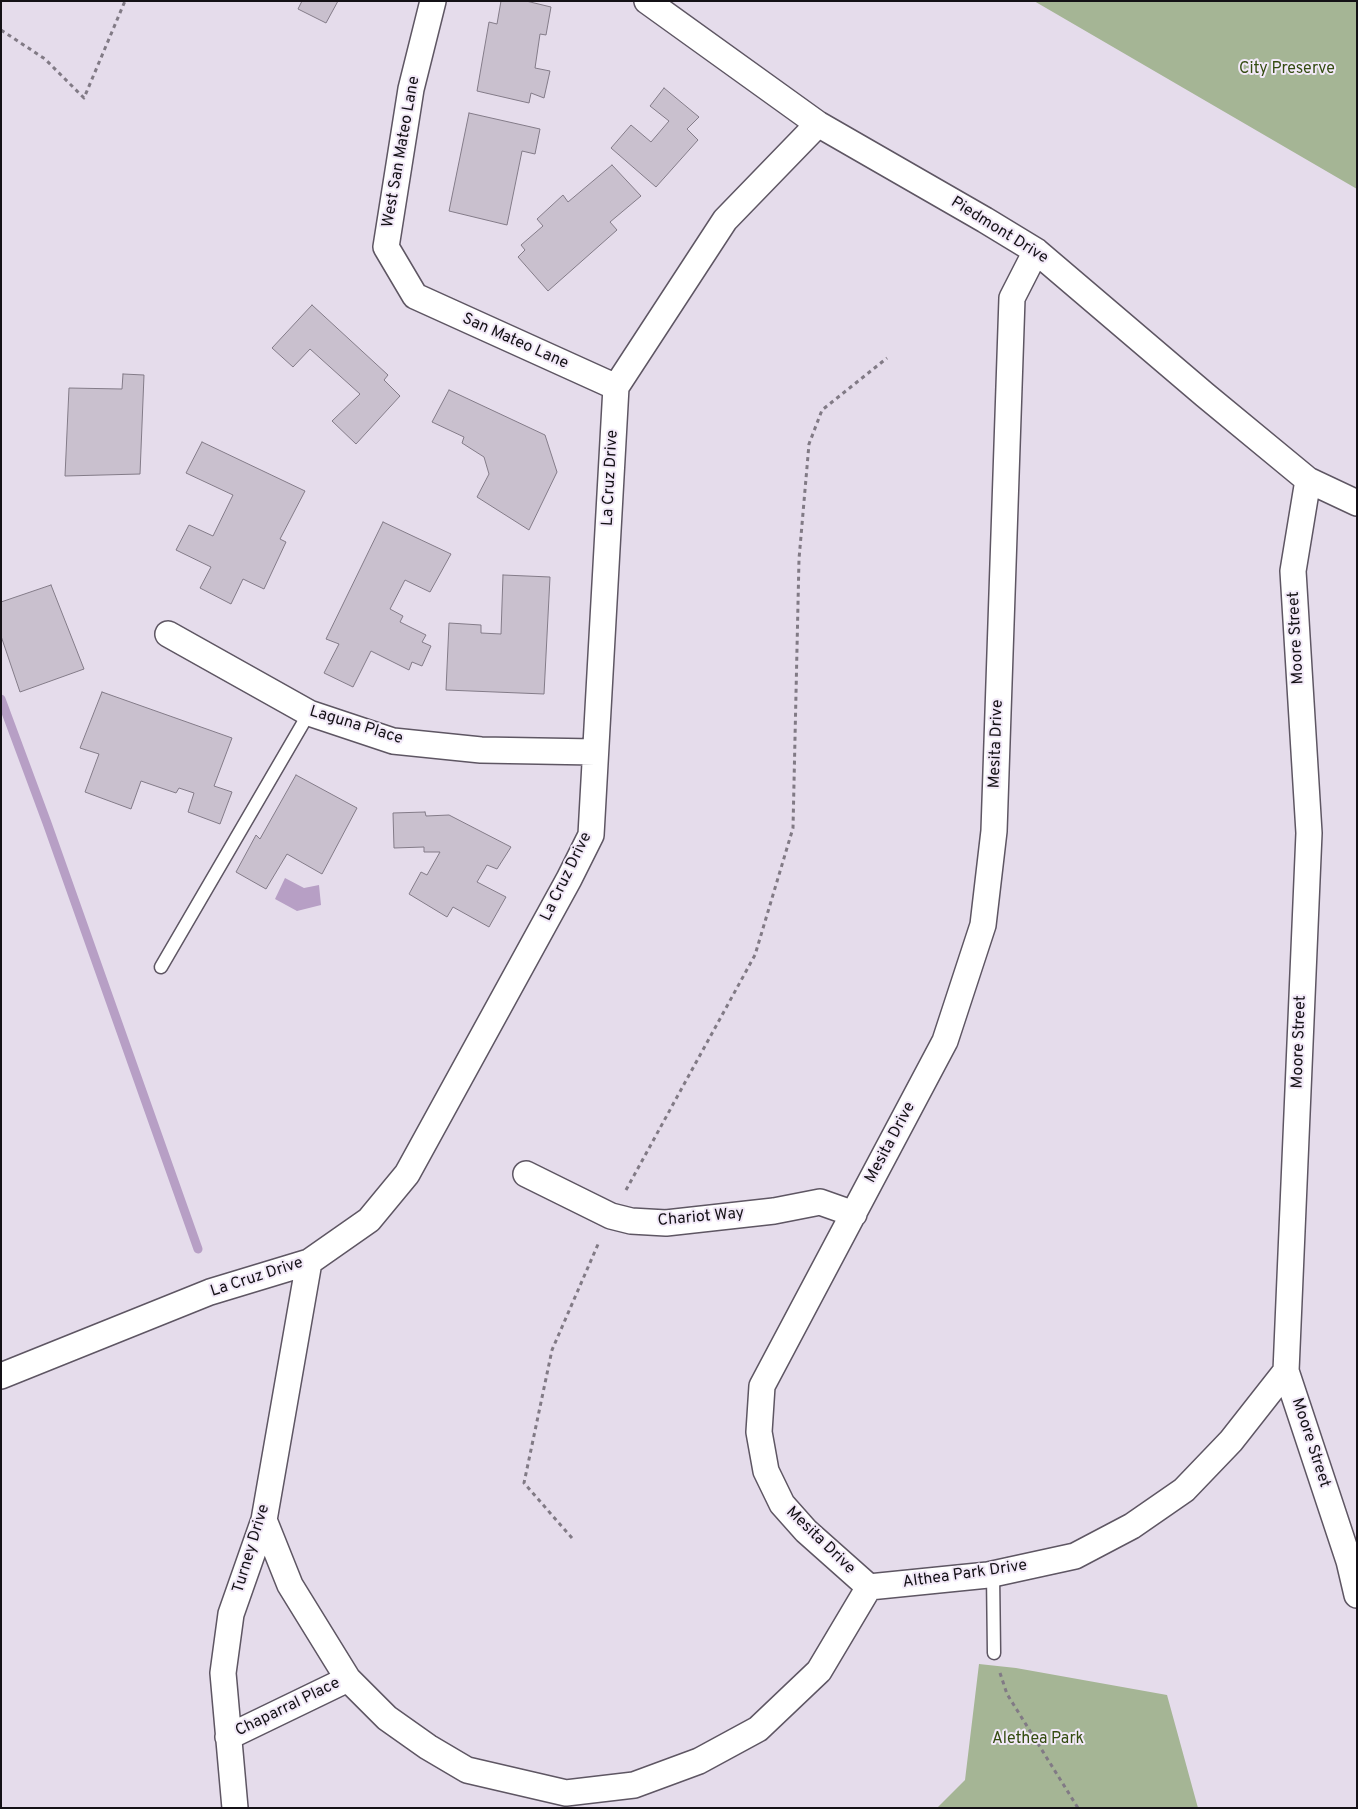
<!DOCTYPE html>
<style>
body{margin:0}
#map{position:relative;width:1358px;height:1809px;overflow:hidden;background:#e5dceb;font-family:Overpass,sans-serif}
canvas{display:block}
.frame{position:absolute;inset:0;border:2px solid #141116;pointer-events:none}
</style>
<div id="map">
<canvas width="1358" height="1809"></canvas>
<div class="frame"></div>
</div>
<script>
const ctx = document.querySelector('canvas').getContext('2d');
ctx.lineJoin = 'round';
function fillPath(path, color) { ctx.fillStyle = color; ctx.fill(path, 'evenodd'); }
const toPath = rows => new Path2D(rows.map(r => 'M' + r).join(''));
function strokePath(path, color, width, dash) { ctx.strokeStyle = color; ctx.lineWidth = width; ctx.lineCap = dash ? 'butt' : 'round'; ctx.setLineDash(dash || []); ctx.stroke(path); }
function write(font, color, halo, rows, align = 'center') {
  ctx.font = font + ' Overpass,sans-serif'; ctx.lineWidth = 4; ctx.setLineDash([]); ctx.textBaseline = 'middle'; ctx.strokeStyle = halo; ctx.fillStyle = color; for (const [text, x, y, turn = 0] of rows) {
    ctx.save(); ctx.translate(x, y); ctx.rotate((+turn || 0) * Math.PI / 180); ctx.textAlign = isNaN(turn) ? turn : align; if (halo) ctx.strokeText(text, 0, 0); ctx.fillText(text, 0, 0); ctx.restore();
  }
}
fillPath(toPath([
 [1034,1,1357,1,1357,189],
 [979,1664,1016,1668,1167,1695,1198,1808,937,1808,965,1780]
]), '#a5b595');
fillPath(toPath([
 [285,878,304,888,319,885,321,905,297,911,275,899]
]), '#b79fc5');
strokePath(toPath([
 [1,699,47,823,198,1249]
]), '#b79fc5', 9);
const building = toPath([
 [302,1,338,1,326,23,298,9,302,1],
 [501,1,526,1,551,7,546,35,540,34,535,68,550,71,544,98,531,93,529,103,477,91,489,22,497,24,501,1],
 [664,88,699,117,687,129,698,140,656,187,611,148,631,125,651,142,669,121,650,106,664,88],
 [469,113,540,129,535,154,522,151,507,225,449,211,469,113],
 [612,165,641,196,610,222,617,230,548,291,518,257,525,250,521,245,543,226,537,219,563,195,568,202,612,165],
 [312,305,388,375,384,380,400,396,356,444,332,421,360,394,310,349,293,367,272,348,312,305],
 [123,374,144,375,140,474,65,476,69,388,122,389,123,374],
 [449,390,545,435,557,472,529,530,477,497,489,474,484,457,462,443,464,437,432,422,449,390],
 [202,442,305,491,280,539,286,542,264,589,243,579,231,604,200,588,211,567,176,550,189,525,213,536,233,495,186,473,202,442],
 [383,522,451,554,430,592,405,580,390,609,403,616,400,622,426,635,422,642,431,646,422,666,412,662,409,670,371,651,353,687,324,673,339,644,326,639,383,522],
 [503,575,550,577,544,694,446,690,449,623,481,625,481,633,501,634,503,575],
 [51,585,84,669,20,692,1,636,1,602,51,585],
 [102,692,232,738,214,786,232,792,220,824,188,812,194,793,179,788,176,793,141,781,131,809,85,792,99,754,80,748,102,692],
 [296,775,357,808,322,874,287,854,266,889,236,872,256,835,260,839,296,775],
 [425,812,426,816,449,815,511,847,497,869,487,865,477,882,506,897,489,927,453,907,447,917,409,894,421,872,427,875,440,852,424,852,424,847,394,848,393,813,425,812]
]);
fillPath(building, '#c9c0ce');
strokePath(building, '#837b88', 1);
const service = toPath([
 [161,967,309,713],
 [993,1573,994,1653]
]);
const minor = toPath([
 [433,1,411,89,386,247,415,296,616,387],
 [647,1,818,124,985,220,1036,251,1205,395,1308,480,1357,503],
 [1308,480,1293,571,1309,833,1286,1371,1349,1561,1357,1595],
 [168,634,309,713,393,741,481,750,595,752],
 [526,1174,611,1216,631,1221,666,1223,774,1211,820,1202,854,1214],
 [1,1376,210,1292,309,1262,369,1220,407,1174,569,879,591,835,616,387,725,220,818,124],
 [264,1520,290,1585,348,1679,387,1718,428,1747,467,1770,566,1793,634,1785,699,1761,758,1729,819,1671,869,1587],
 [869,1587,806,1531,782,1504,766,1471,759,1432,762,1386,945,1041,983,925,994,831,1012,298,1036,251],
 [869,1587,988,1575,1075,1556,1132,1526,1184,1490,1231,1441,1286,1371],
 [228,1737,348,1679],
 [235,1808,223,1673,231,1614,264,1520,309,1262]
]);
strokePath(service, '#5e5663', 15);
strokePath(minor, '#5e5663', 28);
strokePath(toPath([
 [1,30,45,59,84,98,125,1],
 [626,1190,755,955,793,828,799,559,809,444,822,410,887,358],
 [572,1538,524,1483,552,1350,599,1242],
 [1000,1673,1007,1694,1078,1808]
]), '#817a85', 3, [4, 4]);
strokePath(service, '#fff', 12);
strokePath(minor, '#fff', 25);
write('16px', '#344c11', '#f2e9f8', [
 ["City Preserve",1287,70],
 ["Alethea Park",1038,1740]
]);
write('16px', '#141116', '#f2e9f8', [
 ["West San Mateo Lane",402,152,-80],
 ["Piedmont Drive",999,231,32],
 ["San Mateo Lane",515,342,24],
 ["La Cruz Drive",611,478,-87],
 ["Moore Street",1297,638,-93],
 ["Laguna Place",356,726,17],
 ["Mesita Drive",997,744,-88],
 ["La Cruz Drive",567,877,-64],
 ["Moore Street",1300,1042,-88],
 ["Mesita Drive",891,1143,-62],
 ["Chariot Way",701,1218,-5],
 ["La Cruz Drive",257,1278,-18],
 ["Moore Street",1310,1443,72],
 ["Mesita Drive",820,1541,44],
 ["Turney Drive",252,1549,-73],
 ["Althea Park Drive",965,1575,-8],
 ["Chaparral Place",288,1708,-26]
]);
</script>
